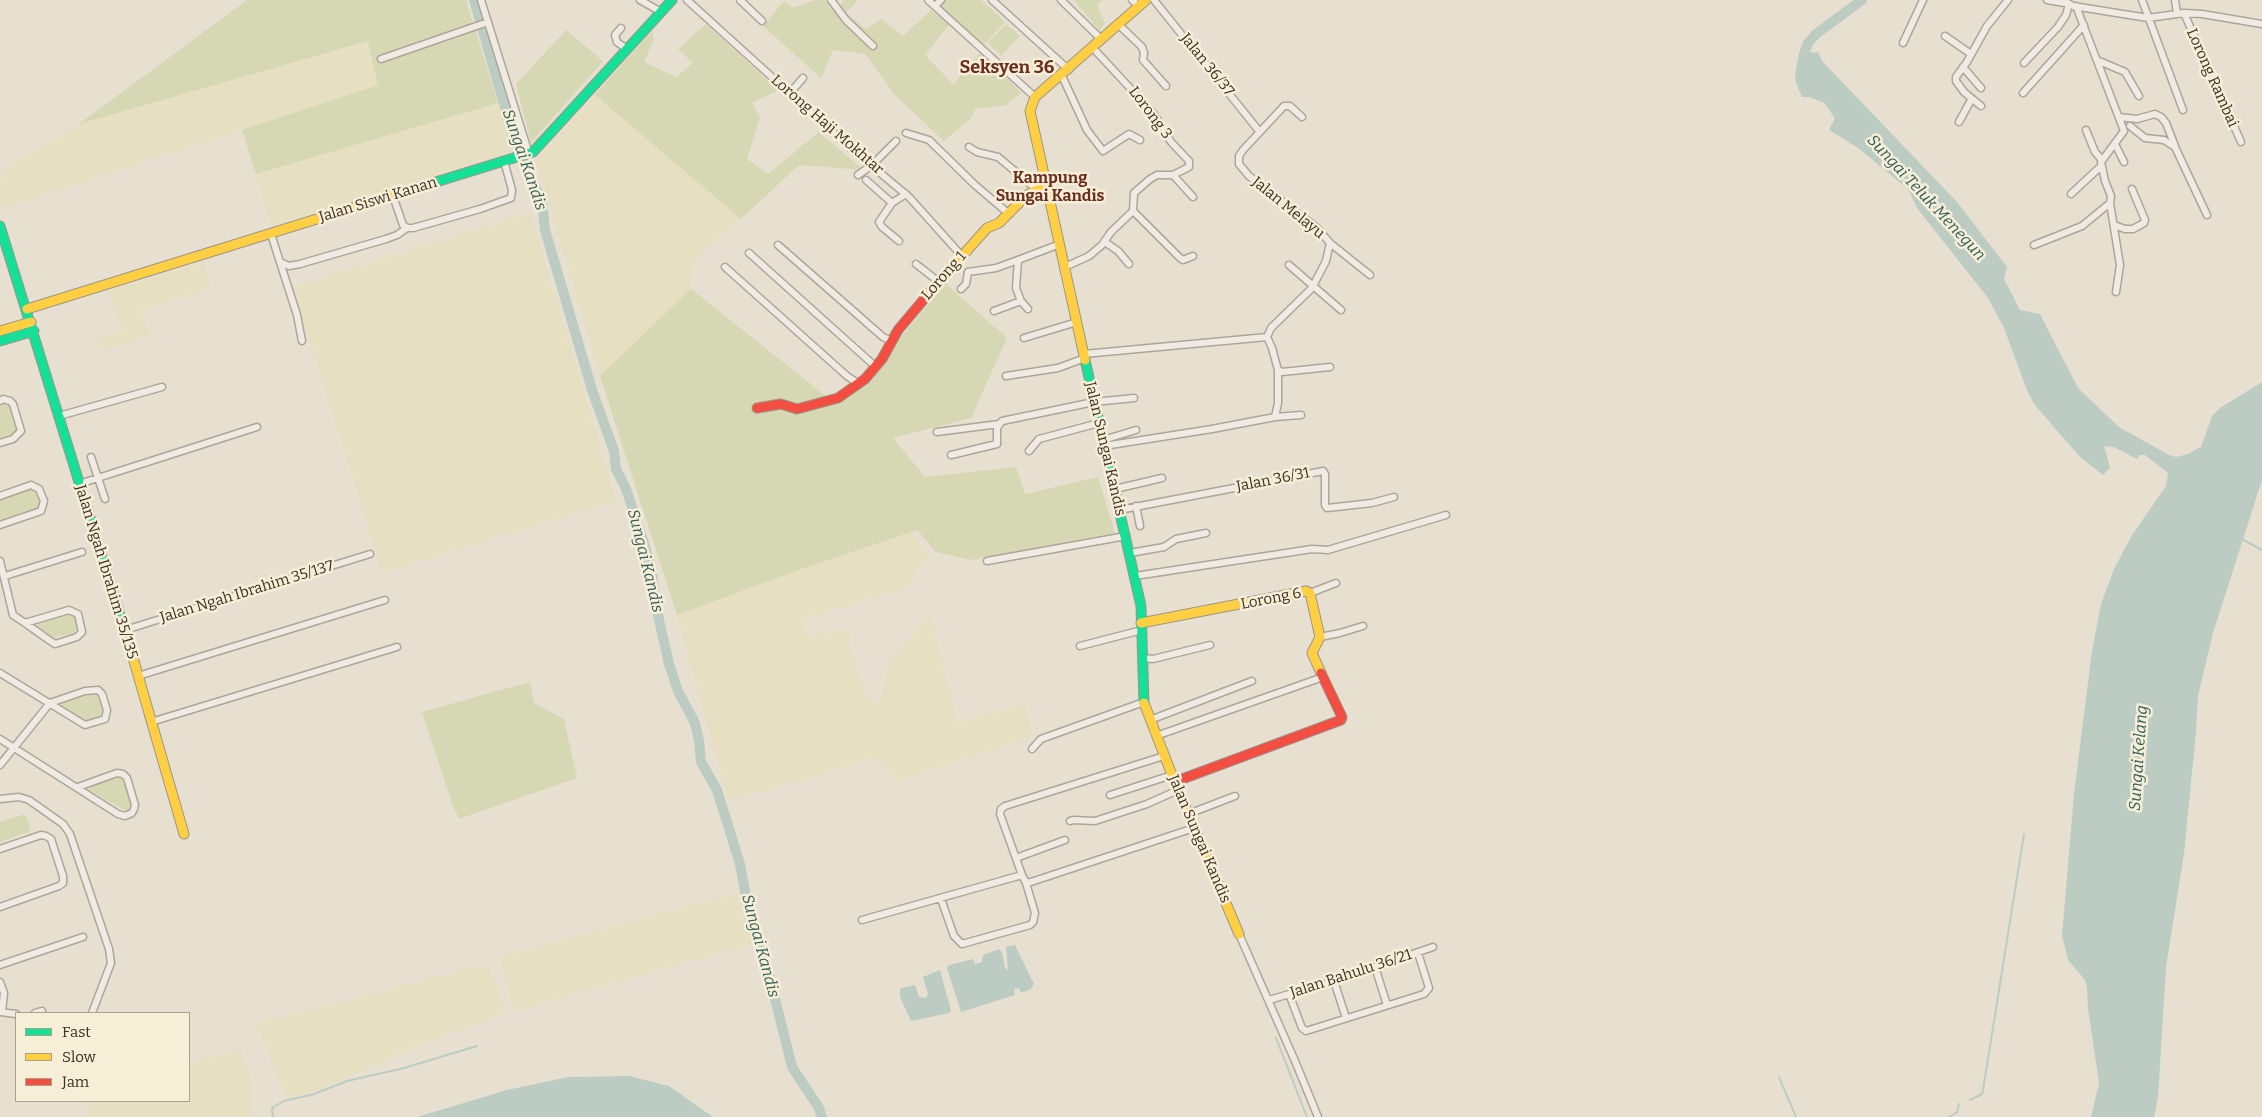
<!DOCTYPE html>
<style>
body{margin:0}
#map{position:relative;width:2262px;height:1117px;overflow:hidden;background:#e7e0d1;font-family:Bitter,serif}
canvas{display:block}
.legend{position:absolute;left:15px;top:1012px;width:175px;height:90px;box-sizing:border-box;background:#f7eed8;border:1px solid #ada18e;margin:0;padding:6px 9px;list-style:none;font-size:15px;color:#3d2e20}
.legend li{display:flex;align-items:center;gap:10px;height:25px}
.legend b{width:25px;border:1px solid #ada18e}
</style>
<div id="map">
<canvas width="2262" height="1117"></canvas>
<ul class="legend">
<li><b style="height:6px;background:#16e098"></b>Fast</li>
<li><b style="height:6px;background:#ffcf43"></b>Slow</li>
<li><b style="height:6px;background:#f24e42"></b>Jam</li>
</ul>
</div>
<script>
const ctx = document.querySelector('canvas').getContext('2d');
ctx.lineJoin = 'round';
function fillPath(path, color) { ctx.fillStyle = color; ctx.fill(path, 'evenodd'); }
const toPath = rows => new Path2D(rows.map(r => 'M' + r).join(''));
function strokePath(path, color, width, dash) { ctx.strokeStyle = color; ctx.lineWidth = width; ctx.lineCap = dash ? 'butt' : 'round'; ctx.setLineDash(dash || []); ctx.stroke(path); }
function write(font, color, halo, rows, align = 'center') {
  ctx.font = font + ' Bitter,serif'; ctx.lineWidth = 5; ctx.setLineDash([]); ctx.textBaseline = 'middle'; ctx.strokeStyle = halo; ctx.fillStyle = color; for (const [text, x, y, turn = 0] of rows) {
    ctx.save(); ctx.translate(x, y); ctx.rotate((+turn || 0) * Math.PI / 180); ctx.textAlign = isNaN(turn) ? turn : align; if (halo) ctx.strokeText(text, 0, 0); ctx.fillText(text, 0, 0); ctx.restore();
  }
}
fillPath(toPath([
 [369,41,378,85,2,209,0,173,79,124],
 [595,95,741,219,693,261,691,289,600,376,536,160],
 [498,103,512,152,271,226,256,174],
 [530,212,616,501,382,573,293,287],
 [203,262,211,288,142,310,150,336,101,351,97,339,121,331,109,291],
 [912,532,929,560,916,571,907,588,802,619,807,637,852,627,849,644,865,695,880,705,889,662,930,614,958,722,1025,705,1032,737,895,782,877,757,790,784,728,800,677,615,798,570],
 [737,893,752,944,515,1011,499,957],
 [488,964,506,1014,424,1043,321,1089,286,1099,256,1023],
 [241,1048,253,1088,251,1116,90,1117,84,1101,189,1101,189,1063]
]), '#e6dfc2');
fillPath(toPath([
 [247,0,466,0,498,103,256,174,242,130,378,85,368,41,79,124],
 [815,0,825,0,831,10,836,12,843,0,858,0,846,13,866,29,881,19,903,36,931,10,949,25,925,55,953,84,980,53,993,64,1021,93,1006,105,975,109,970,119,944,141,895,95,865,54,833,50,821,78,763,26,784,1,793,8],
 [945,0,981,0,1005,22,983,46,940,5],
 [1102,0,1097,5,1105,23,1100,31,1074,0],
 [706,24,778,90,752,103,760,117,747,159,768,174,819,132,863,170,799,165,741,219,595,95,652,31,654,39,644,62,676,77,693,63,678,49],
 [1006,24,1020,36,1001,56,988,43],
 [566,30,603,61,531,143,516,84],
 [946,284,1007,338,971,418,893,438,925,477,1016,467,1025,494,1098,477,1115,533,971,560,936,552,917,530,807,567,677,615,600,376,691,289,836,404,868,381,904,333],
 [4,403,9,405,18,428,15,435,0,439,0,406],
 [31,488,35,489,42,502,39,509,0,522,0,499],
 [68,612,75,615,79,626,74,633,53,637,39,628,37,624],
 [530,682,534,703,564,719,577,778,459,819,453,806,422,712],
 [93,694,99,697,103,709,104,713,100,717,84,721,62,706,62,703],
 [118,776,125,781,132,806,126,811,91,791,89,788,93,785],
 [25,814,31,831,0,842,0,822]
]), '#d6d7b3');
fillPath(toPath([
 [1805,51,1811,53,1818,52,1823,62,1957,202,2007,267,2004,279,2020,310,2040,314,2078,388,2119,427,2169,455,2176,457,2188,454,2201,447,2212,416,2220,408,2262,382,2262,480,2213,633,2198,696,2196,732,2184,854,2166,967,2158,1098,2154,1117,2091,1117,2099,1083,2088,1008,2087,987,2085,980,2068,960,2062,936,2074,793,2092,651,2101,604,2114,569,2132,535,2166,486,2168,473,2145,455,2140,455,2137,459,2114,447,2104,446,2110,468,2103,475,2080,457,2034,404,2027,390,2004,328,1988,298,1917,208,1908,189,1858,148,1829,130,1835,118,1824,103,1809,97,1802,97,1795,80,1796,69,1799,53],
 [1015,945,1034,984,1031,989,1021,993,1019,988,1014,989,1015,995,961,1012,947,968,949,965,973,959,975,964,982,962,983,955,999,949,1002,953,1005,968,1008,970,1006,947],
 [940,970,951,1011,949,1013,911,1021,900,997,900,991,901,988,915,985,919,997,926,998,928,994,923,977],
 [629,1076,669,1086,713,1117,417,1117,507,1090,568,1077]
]), '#bcccc2');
strokePath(toPath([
 [2240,538,2262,550],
 [1276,1038,1307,1117],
 [1779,1077,1796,1117],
 [1970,1100,1982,1094,1983,1090,2024,834],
 [273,1117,272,1108,284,1101,314,1094,347,1081,404,1068,477,1046],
 [1949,1117,1957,1112,1959,1104]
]), '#bcccc2', 2);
strokePath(toPath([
 [474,0,515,142,542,201,545,230,593,393,614,451,616,469,626,489,644,543,652,572,655,602,669,664,678,691,695,723,699,741,701,762,717,790,740,864,751,924,769,975,792,1067,819,1108,822,1117],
 [1811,63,1805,51,1808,43,1816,34,1862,0]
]), '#bcccc2', 10);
const street = toPath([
 [481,0,529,154],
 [640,0,661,12],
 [687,0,848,146,909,197,961,255],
 [740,0,762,21],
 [831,0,846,20,873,46],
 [928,0,1035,97],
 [992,0,1069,70],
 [1061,0,1102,40],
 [1132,0,1139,6],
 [1154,0,1259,131],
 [2047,0,2065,3],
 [2063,0,2073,6,2148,18,2184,13,2202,14,2262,24],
 [2142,0,2183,110],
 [2175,0,2177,13],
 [935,6,941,0],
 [2184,13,2241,142],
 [1119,25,1142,47,1144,53,1143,60,1166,86],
 [621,28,615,35,617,42,627,49],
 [1945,36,1971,54],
 [1903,43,1923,0],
 [1093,48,1154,114,1171,142,1189,161,1189,167,1173,175],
 [381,59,488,22],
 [2099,61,2125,72,2139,96],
 [2024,63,2058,27,2066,15,2069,4],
 [1963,67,1981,88],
 [1062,76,1087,130,1103,151,1129,134,1140,140],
 [790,93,803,78],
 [2023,93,2084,25],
 [1981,106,1964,92,1956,81,1956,77,1967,62,1987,26,2008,0],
 [1302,117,1290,106,1284,106,1243,150,1239,156,1239,164,1249,176,1316,227,1330,243,1370,275],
 [2119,117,2137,119,2155,114,2161,117,2166,123,2175,146],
 [1959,122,1971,100],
 [2130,126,2145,138,2164,140,2175,147,2207,215],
 [2086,130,2095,152,2102,160],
 [906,133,929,140,975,185,1008,213],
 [2115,144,2124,162],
 [969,147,977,152,998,157,1036,189],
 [858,175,872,165,896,141],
 [866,180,892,203,906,194],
 [2071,194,2100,167],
 [393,196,403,225,407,228,413,228,480,209,511,198,512,190,504,161],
 [892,203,879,222,882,227,899,241],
 [2110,203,2120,265,2116,292],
 [1133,211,1180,258,1183,260,1193,256],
 [2114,225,2125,229,2133,229,2144,223,2145,220,2132,189],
 [271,234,297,315,302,341],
 [1105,242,1118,251,1129,264],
 [778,245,883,337,892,341],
 [2034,245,2082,226,2110,203,2111,196,2105,181,2101,162,2124,131,2076,6],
 [749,253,876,367],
 [280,262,289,266,300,264,386,239,397,235,407,228],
 [916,264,939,282],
 [1289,265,1341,310],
 [725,267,847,376,859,384],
 [1065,267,1089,256,1102,245,1111,232,1133,211,1134,193,1150,179,1157,175,1173,175,1193,197],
 [961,289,966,284,968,272,996,268,1018,260],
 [1028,309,1021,301,1016,288,1018,260,1060,244],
 [994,311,1021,301],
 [1267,337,1271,328,1312,288,1326,261,1330,243],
 [1024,338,1077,322],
 [1084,354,1267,337,1272,348,1278,370,1282,372,1330,367],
 [1006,376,1058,368,1085,358],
 [0,401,3,399,10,401,13,404,21,431,13,439,0,443],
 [59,416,162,387],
 [1275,417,1278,403,1278,370],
 [937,432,999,424],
 [1103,440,1136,430],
 [1104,446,1212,429,1275,417,1301,415],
 [1029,451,1039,439,1099,423],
 [951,455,997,444,997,428,1002,421,1094,402,1134,398],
 [91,457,105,499],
 [79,484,257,427],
 [1115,489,1162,478],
 [0,496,31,485,39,489,44,501,41,511,0,525],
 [1136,506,1140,526],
 [1119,510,1323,471,1325,474,1325,505,1327,508,1372,503,1394,497],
 [1130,553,1164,547,1176,539,1206,533],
 [0,561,13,615,25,623,46,638,55,644,77,637,82,632,78,614,69,610,25,623],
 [987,561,1126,536],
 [5,576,82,552],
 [1135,576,1312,549,1328,550,1446,515],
 [1310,593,1336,583],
 [125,630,370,554],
 [1320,637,1340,633,1363,626],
 [1080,646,1142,630],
 [1142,658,1153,659,1210,645],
 [0,673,85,725,105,719,107,710,102,694,98,690,85,691,50,703],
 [138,676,385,600],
 [1150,720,1252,681],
 [151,722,397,647],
 [1156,736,1323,677],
 [0,739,118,814,125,816,132,813,134,809,135,805,127,778,123,774,117,773,78,787],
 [1032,749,1041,739,1144,702],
 [1164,756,1005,806,1001,809,1000,814,1022,875,1026,883,1031,882,1194,828],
 [0,765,50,703],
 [1110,795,1172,775],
 [0,799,19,797,29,800,63,824,70,834,109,949,111,963,92,1013],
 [1188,814,1235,796],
 [1070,821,1073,820,1095,821,1147,804,1178,790],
 [0,849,41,835,46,836,51,839,63,876,63,883,59,886,0,907],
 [1016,858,1065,840],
 [941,899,954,936,962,944,1030,925,1033,922,1035,913,1026,883],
 [862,920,1022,875],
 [1239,934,1295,1061,1318,1117],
 [0,965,83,937],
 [1375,967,1387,1005],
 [1334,981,1346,1018],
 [0,982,4,993,2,1012],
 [1289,994,1302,1028,1306,1031,1424,994,1429,988,1418,953],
 [1269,1000,1334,981,1433,947],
 [0,1012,16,1014],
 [35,1013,42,1011]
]);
const fast = toPath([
 [423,186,533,152,672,0],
 [0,226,129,644],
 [0,341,34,331],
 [1085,360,1141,606,1144,703]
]);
const slow = toPath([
 [925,298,987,228,999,223,1027,195,1047,185],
 [27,309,423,186],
 [0,331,31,322],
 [1085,360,1030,111,1035,97,1146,0],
 [1141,623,1306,591,1310,593,1320,637,1312,653,1321,673],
 [129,644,184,834],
 [1144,703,1172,775,1239,934]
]);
const jam = toPath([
 [757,408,781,404,797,409,838,398,865,379,882,359,898,330,925,298],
 [1174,782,1341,720,1342,717,1321,673]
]);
strokePath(street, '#ada599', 9);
strokePath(fast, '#9c958a', 11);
strokePath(slow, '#9c958a', 11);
strokePath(jam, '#9c958a', 11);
strokePath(street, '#efebe3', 6);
strokePath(fast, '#16e098', 9);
strokePath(slow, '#ffcf43', 9);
strokePath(jam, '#f24e42', 9);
write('15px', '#3d2e20', '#f7eed8', [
 ["Jalan 36/37",1207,65,51],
 ["Lorong Rambai",2212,78,66],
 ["Lorong 3",1150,113,53],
 ["Lorong Haji Mokhtar",827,125,41],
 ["Jalan Siswi Kanan",378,200,-17],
 ["Jalan Melayu",1288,208,39],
 ["Lorong 1",944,276,-49],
 ["Jalan Sungai Kandis",1105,449,77],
 ["Jalan 36/31",1273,480,-11],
 ["Jalan Ngah Ibrahim 35/135",106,572,73],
 ["Jalan Ngah Ibrahim 35/137",247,592,-17],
 ["Lorong 6",1271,599,-11],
 ["Jalan Sungai Kandis",1199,839,67],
 ["Jalan Bahulu 36/21",1351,974,-18]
]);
write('italic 16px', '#2f5d5a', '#f7eed8', [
 ["Sungai Kandis",524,160,71],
 ["Sungai Teluk Menegun",1926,198,47],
 ["Sungai Kandis",645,561,76],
 ["Sungai Kelang",2139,758,-86],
 ["Sungai Kandis",760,946,75]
]);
write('bold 16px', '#6b2e1e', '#f7eed8', [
 ["Kampung",1050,179],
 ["Sungai Kandis",1050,197]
]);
write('bold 18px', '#6b2e1e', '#f7eed8', [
 ["Seksyen 36",1007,68]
]);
</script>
